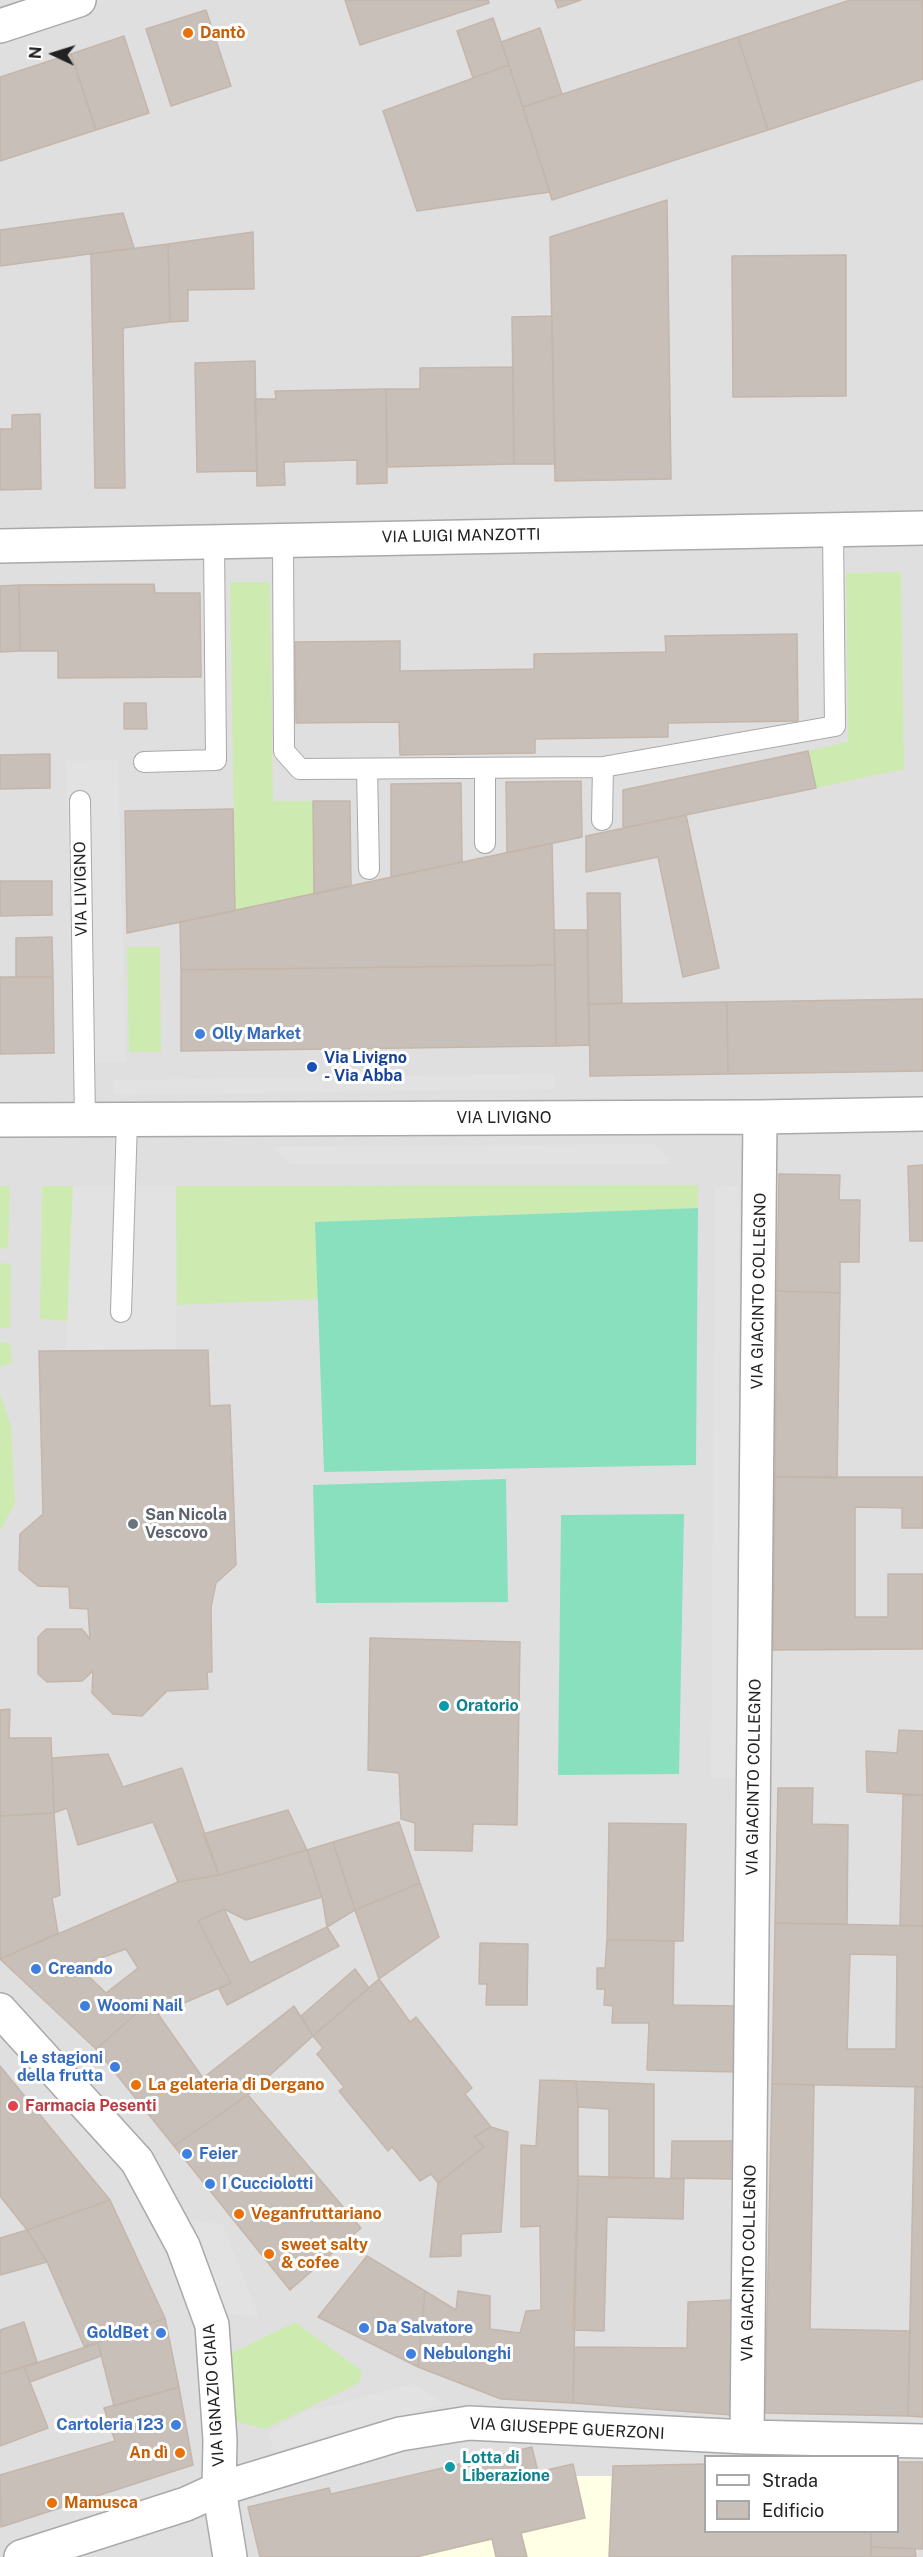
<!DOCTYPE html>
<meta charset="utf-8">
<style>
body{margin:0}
#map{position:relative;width:923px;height:2557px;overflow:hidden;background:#f2efe9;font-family:"Public Sans",sans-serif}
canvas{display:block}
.legend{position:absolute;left:704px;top:2455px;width:195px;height:78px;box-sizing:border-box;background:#fff;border:2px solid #a7a7a7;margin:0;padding:8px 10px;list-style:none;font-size:18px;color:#222}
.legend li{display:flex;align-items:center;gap:12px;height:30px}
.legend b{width:30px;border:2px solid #a7a7a7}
.north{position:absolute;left:24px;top:24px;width:60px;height:60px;-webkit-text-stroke:4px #fff;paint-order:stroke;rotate:274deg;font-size:16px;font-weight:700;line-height:24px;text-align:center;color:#222}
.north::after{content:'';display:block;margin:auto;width:21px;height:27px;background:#222;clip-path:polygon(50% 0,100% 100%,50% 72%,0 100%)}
</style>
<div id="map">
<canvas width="923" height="2557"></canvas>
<ul class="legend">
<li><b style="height:8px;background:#fff"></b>Strada</li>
<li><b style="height:16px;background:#c7bfb8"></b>Edificio</li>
</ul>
<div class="north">N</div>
</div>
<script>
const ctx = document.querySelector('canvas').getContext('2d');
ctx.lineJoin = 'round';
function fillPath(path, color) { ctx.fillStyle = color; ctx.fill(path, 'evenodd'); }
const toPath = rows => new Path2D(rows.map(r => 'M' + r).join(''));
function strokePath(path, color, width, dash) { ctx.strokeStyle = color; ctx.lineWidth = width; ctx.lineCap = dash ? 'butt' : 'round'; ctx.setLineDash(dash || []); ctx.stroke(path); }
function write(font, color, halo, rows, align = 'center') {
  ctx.font = font + ' "Public Sans",sans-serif'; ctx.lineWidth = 6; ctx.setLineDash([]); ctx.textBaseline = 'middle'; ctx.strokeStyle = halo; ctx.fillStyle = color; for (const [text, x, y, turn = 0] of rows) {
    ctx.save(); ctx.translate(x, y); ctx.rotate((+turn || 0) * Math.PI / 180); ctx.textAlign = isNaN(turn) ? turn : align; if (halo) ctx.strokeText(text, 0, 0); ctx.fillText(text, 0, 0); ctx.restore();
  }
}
fillPath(toPath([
 [0,0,923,0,923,2557,0,2557],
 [706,2456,898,2456,898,2532,706,2532]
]), '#e0dfdf');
fillPath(toPath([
 [532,2447,538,2472,573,2464,576,2476,612,2476,609,2557,260,2557,248,2507,329,2488,332,2494]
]), '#ffffe5');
fillPath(toPath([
 [901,572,904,769,816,788,808,751,848,742,846,573],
 [230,582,270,582,273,801,313,801,314,894,235,911],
 [127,947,160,947,161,1052,129,1052],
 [698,1185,698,1208,315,1222,319,1299,177,1305,176,1186],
 [0,1186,10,1186,8,1249,0,1248],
 [42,1186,73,1186,68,1321,40,1319],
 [0,1263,11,1264,10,1328,0,1328],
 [0,1342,10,1343,12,1363,0,1367],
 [0,1393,11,1426,15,1503,0,1531],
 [295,2322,362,2371,359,2383,265,2429,233,2421,226,2356]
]), '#cdebb0');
fillPath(toPath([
 [698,1208,696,1465,324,1472,315,1222],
 [506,1479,508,1602,316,1603,313,1485],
 [684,1514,679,1774,558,1775,561,1515]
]), '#88e0be');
fillPath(toPath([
 [118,760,126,1062,75,1063,66,761],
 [555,1074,555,1089,113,1095,113,1080],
 [655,1144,672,1164,289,1164,274,1147],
 [73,1186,176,1186,176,1350,66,1350],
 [715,1186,739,1187,737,1778,711,1778],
 [184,2218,223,2225,259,2317,220,2313],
 [414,2384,445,2404,274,2451,268,2432,305,2412]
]), '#e2e2e2');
const building = toPath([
 [345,0,488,0,489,3,360,45,345,0],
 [555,0,581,0,558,8,555,0],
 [850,0,923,0,923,79,768,130,738,37,850,0],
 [206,10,231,86,171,106,146,29,206,10],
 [493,18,509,65,473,78,457,31,493,18],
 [540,28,562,94,523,107,501,42,540,28],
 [124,36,149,113,96,130,71,54,124,36],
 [738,37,768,130,552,200,523,107,738,37],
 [71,54,96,130,0,161,0,77,71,54],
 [509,65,550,192,417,211,383,111,509,65],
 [667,200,671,479,555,481,550,237,667,200],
 [123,213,134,248,0,266,0,230,123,213],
 [253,232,254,289,188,290,188,321,170,322,168,244,253,232],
 [168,244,170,322,123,328,125,488,95,488,91,254,168,244],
 [846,255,846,396,733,397,732,256,846,255],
 [552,316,555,464,514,464,512,317,552,316],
 [255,361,257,471,197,472,195,363,255,361],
 [513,367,514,464,387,467,386,389,420,389,420,368,513,367],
 [386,389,387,483,357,484,357,460,284,462,285,485,257,486,255,399,276,399,275,391,386,389],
 [40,414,41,489,0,490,0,429,12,429,12,415,40,414],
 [154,584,155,593,200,593,201,677,58,678,58,651,20,651,19,585,154,584],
 [19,585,20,651,0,652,0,586,19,585],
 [797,634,798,721,668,723,668,737,535,739,535,753,400,755,399,722,296,723,295,642,400,641,400,671,534,669,534,654,666,652,665,636,797,634],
 [124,703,146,703,147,729,124,729,124,703],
 [808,751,816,788,623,828,623,790,808,751],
 [50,754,50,788,0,789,0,755,50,754],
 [581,781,582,837,507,853,506,782,581,781],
 [461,783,462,862,391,877,391,784,461,783],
 [313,801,350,801,351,886,314,894,313,801],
 [233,809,235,911,127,933,125,811,233,809],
 [686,815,719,968,683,977,658,857,586,872,586,836,686,815],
 [552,843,555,965,181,970,180,922,552,843],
 [0,881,52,881,52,915,0,916,0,881],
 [587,893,620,893,622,1003,589,1004,587,893],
 [554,930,587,930,589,1045,556,1046,554,930],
 [52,937,53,977,16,977,16,938,52,937],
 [555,965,556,1046,181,1051,181,970,555,965],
 [0,977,53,977,54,1053,0,1054,0,977],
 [923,999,923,1071,728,1074,727,1002,923,999],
 [727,1002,728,1074,590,1076,589,1004,727,1002],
 [923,1165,923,1241,910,1241,908,1166,923,1165],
 [779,1174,840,1175,839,1200,860,1200,859,1262,840,1262,840,1293,777,1291,779,1174],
 [777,1291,840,1293,837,1478,775,1477,777,1291],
 [208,1350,210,1406,230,1405,236,1565,216,1583,211,1607,212,1672,207,1672,208,1689,167,1691,142,1716,113,1714,92,1693,93,1671,82,1681,47,1682,38,1674,38,1637,46,1629,82,1629,90,1639,88,1609,70,1608,69,1587,38,1586,19,1570,20,1534,43,1514,39,1351,208,1350],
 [775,1477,923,1477,923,1528,902,1528,902,1508,855,1507,855,1617,888,1617,888,1574,923,1574,923,1649,773,1650,775,1477],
 [370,1638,520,1642,517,1825,473,1824,472,1851,415,1850,415,1823,401,1819,399,1773,368,1770,370,1638],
 [10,1709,9,1738,51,1738,54,1813,0,1816,0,1710,10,1709],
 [899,1730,923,1731,923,1795,867,1792,866,1751,897,1753,899,1730],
 [108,1754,123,1787,182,1768,219,1875,178,1882,153,1822,78,1845,67,1808,54,1813,52,1758,108,1754],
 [778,1788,813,1788,812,1824,848,1825,847,1924,775,1923,778,1788],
 [903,1795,923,1795,923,1926,900,1925,903,1795],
 [288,1810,307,1850,219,1875,203,1834,288,1810],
 [54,1813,60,1895,52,1898,58,1933,0,1959,0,1816,54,1813],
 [399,1822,420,1883,355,1910,333,1842,399,1822],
 [609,1823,686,1824,683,1941,607,1940,609,1823],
 [333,1842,355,1910,327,1927,322,1897,307,1850,333,1842],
 [307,1850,322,1897,246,1920,224,1909,198,1921,231,1983,158,2014,138,2012,96,2049,0,1959,178,1882,219,1875,307,1850],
 [126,1949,138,1968,106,1993,78,1966,126,1949],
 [420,1883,439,1937,379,1979,355,1910,420,1883],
 [224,1909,250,1963,327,1927,339,1946,227,2005,219,1989,231,1983,198,1921,224,1909],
 [775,1923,923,1926,923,2087,772,2084,775,1923],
 [850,1954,897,1955,896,2049,847,2049,850,1954],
 [607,1940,674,1941,673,2005,739,2006,737,2072,647,2070,649,2023,612,2023,613,2006,604,2005,605,1989,597,1989,597,1968,605,1968,607,1940],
 [480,1943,528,1944,527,2005,486,2005,487,1984,479,1984,480,1943],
 [355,1969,369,1988,313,2036,301,2016,355,1969],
 [379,1979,410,2022,416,2017,472,2088,465,2094,491,2127,474,2137,484,2147,438,2183,431,2174,420,2181,392,2147,388,2151,339,2091,344,2087,317,2054,323,2048,313,2036,379,1979],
 [294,2006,313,2036,248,2095,174,2146,96,2049,138,2012,158,2014,203,2078,294,2006],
 [0,2066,110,2200,27,2230,0,2196,0,2066],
 [540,2080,576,2081,578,2107,578,2176,573,2403,501,2399,418,2367,425,2291,456,2310,458,2291,490,2296,490,2329,520,2333,526,2311,541,2310,540,2226,521,2227,521,2145,536,2146,540,2080],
 [576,2081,654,2084,654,2178,609,2178,609,2109,578,2107,576,2081],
 [772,2084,814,2085,810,2329,910,2331,908,2416,765,2413,772,2084],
 [915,2087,923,2087,923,2417,908,2416,915,2087],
 [248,2095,361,2228,290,2290,174,2146,248,2095],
 [491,2127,508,2132,501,2232,461,2234,461,2256,430,2257,438,2183,484,2147,474,2137,491,2127],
 [672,2141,734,2141,735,2179,671,2178,672,2141],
 [578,2176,684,2179,683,2219,607,2217,604,2331,573,2330,578,2176],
 [110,2200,165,2318,98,2343,84,2346,47,2262,27,2230,110,2200],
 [27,2230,47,2262,0,2275,0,2238,27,2230],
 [367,2256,425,2291,418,2367,318,2317,367,2256],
 [732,2300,732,2415,573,2403,574,2347,687,2348,688,2302,732,2300],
 [165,2318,179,2387,114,2406,98,2343,165,2318],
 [24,2322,37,2362,0,2374,0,2330,24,2322],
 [98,2343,101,2356,30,2382,24,2367,98,2343],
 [24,2367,48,2428,0,2446,0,2374,24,2367],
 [179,2387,193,2465,1,2527,0,2475,115,2441,104,2408,179,2387],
 [532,2447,538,2472,573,2464,585,2518,521,2533,527,2557,496,2557,492,2539,416,2557,260,2557,248,2507,329,2488,331,2494,532,2447],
 [898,2462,923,2462,923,2549,871,2547,871,2532,898,2532,898,2462],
 [706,2464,706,2532,871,2532,871,2557,609,2557,613,2466,706,2464],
 [871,2547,915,2549,916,2557,871,2557,871,2547]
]);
fillPath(building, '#c7bfb8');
strokePath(building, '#c4b6ab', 1.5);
const lane = toPath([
 [283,539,284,751,300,769,603,767,835,726,833,529],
 [144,762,216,760,214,541],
 [367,769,369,869],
 [80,801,85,1121],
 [602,820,603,767],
 [485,843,485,768],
 [121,1312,127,1120]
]);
const street = toPath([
 [0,26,79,0],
 [0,546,923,528],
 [0,1120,760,1117,923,1114],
 [0,2010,137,2161,183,2246,212,2325,220,2440,219,2489,230,2557],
 [747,2437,760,1117],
 [21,2557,186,2504,219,2489,400,2434,469,2423,747,2437,923,2441]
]);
strokePath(lane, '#a9a9a9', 22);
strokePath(street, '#a9a9a9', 36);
strokePath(lane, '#fff', 20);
strokePath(street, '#fff', 33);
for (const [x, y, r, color] of [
 [188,33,6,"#e8710a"],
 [200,1034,6,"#3f7fe0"],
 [312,1067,6,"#1a4fb4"],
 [133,1524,6,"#6b7280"],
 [444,1706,6,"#0f9aa8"],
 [36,1969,6,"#3f7fe0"],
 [85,2006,6,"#3f7fe0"],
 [115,2067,6,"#3f7fe0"],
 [136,2085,6,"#e8710a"],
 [13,2106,6,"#e0444e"],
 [187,2154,6,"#3f7fe0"],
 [210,2184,6,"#3f7fe0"],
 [239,2214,6,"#e8710a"],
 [269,2254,6,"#e8710a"],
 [364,2328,6,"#3f7fe0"],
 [161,2333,6,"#3f7fe0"],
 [411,2354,6,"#3f7fe0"],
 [176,2425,6,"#3f7fe0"],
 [180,2453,6,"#e8710a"],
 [450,2467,6,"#0f9aa8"],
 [52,2503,6,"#e8710a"]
]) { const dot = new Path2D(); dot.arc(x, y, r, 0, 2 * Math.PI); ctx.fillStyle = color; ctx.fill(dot); strokePath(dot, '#fff', 2); }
write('bold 16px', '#c56008', '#fff', [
 ["Dantò",200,33],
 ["La gelateria di Dergano",148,2085],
 ["Veganfruttariano",251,2214],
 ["sweet salty",281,2245],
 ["& cofee",281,2263],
 ["An dì",168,2453,"right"],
 ["Mamusca",64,2503]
], 'left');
write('16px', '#222', '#fff', [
 ["VIA LUIGI MANZOTTI",461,536,-1],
 ["VIA LIVIGNO",81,889,-91],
 ["VIA LIVIGNO",504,1118],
 ["VIA GIACINTO COLLEGNO",759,1291,-89],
 ["VIA GIACINTO COLLEGNO",754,1777,-89],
 ["VIA GIACINTO COLLEGNO",749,2263,-89],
 ["VIA IGNAZIO CIAIA",214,2395,-94],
 ["VIA GIUSEPPE GUERZONI",567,2429,3]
]);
write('bold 16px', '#366cbe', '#fff', [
 ["Olly Market",212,1034],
 ["Creando",48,1969],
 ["Woomi Nail",97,2006],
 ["Le stagioni",103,2058,"right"],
 ["della frutta",103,2076,"right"],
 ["Feier",199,2154],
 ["I Cucciolotti",222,2184],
 ["Da Salvatore",376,2328],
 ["GoldBet",149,2333,"right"],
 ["Nebulonghi",423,2354],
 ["Cartoleria 123",164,2425,"right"]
], 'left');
write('bold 16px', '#164399', '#fff', [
 ["Via Livigno",324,1058],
 ["- Via Abba",324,1076]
], 'left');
write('bold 16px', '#5b616d', '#fff', [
 ["San Nicola",145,1515],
 ["Vescovo",145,1533]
], 'left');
write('bold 16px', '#0d838f', '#fff', [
 ["Oratorio",456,1706],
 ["Lotta di",462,2458],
 ["Liberazione",462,2476]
], 'left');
write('bold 16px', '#be3a42', '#fff', [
 ["Farmacia Pesenti",25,2106]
], 'left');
</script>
